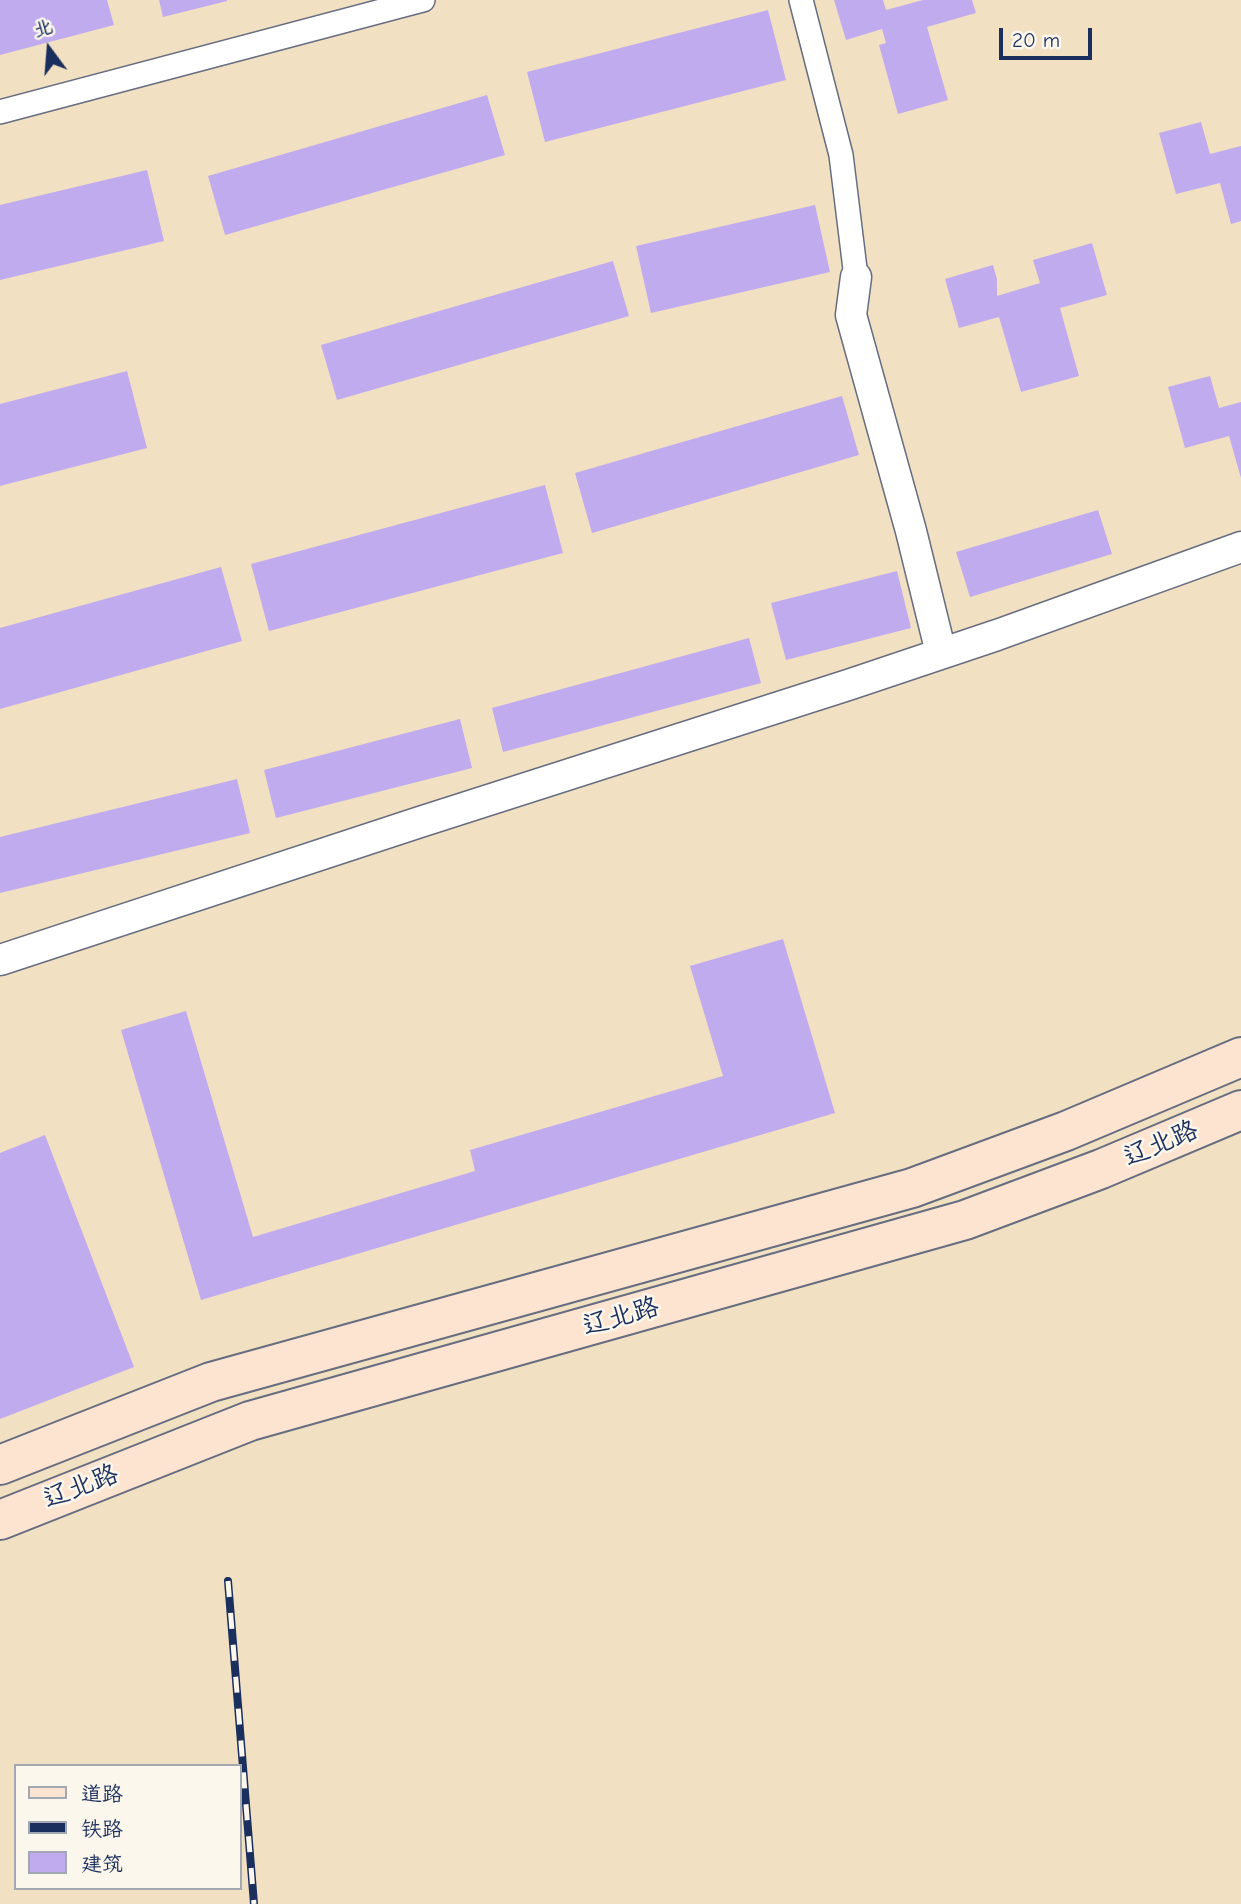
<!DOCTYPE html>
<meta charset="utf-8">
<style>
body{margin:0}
#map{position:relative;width:1241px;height:1904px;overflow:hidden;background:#f1e0c2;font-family:"Comic Neue","LXGW WenKai TC",sans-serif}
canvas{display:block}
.legend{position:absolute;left:14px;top:1764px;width:228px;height:126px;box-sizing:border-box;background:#fbf7ec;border:2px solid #a1a7b3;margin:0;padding:9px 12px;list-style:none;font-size:21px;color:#1b2f5e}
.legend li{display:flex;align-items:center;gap:14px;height:35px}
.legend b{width:35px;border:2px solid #a1a7b3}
.north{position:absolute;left:14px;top:14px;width:70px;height:70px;-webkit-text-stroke:5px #fbf7ec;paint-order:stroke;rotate:344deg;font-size:19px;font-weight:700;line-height:28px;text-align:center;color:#1b2f5e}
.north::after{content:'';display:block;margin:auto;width:24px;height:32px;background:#1b2f5e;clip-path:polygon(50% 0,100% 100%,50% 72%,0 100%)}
.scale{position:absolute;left:999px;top:28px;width:93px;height:32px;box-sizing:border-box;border:4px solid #1b2f5e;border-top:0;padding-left:9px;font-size:21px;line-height:24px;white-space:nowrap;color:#1b2f5e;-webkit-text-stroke:5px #fbf7ec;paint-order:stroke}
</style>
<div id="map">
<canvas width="1241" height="1904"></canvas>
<ul class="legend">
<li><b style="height:9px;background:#fde4d1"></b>道路</li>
<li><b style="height:9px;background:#1b2f5e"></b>铁路</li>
<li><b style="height:19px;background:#c0abef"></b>建筑</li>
</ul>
<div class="north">北</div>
<div class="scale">20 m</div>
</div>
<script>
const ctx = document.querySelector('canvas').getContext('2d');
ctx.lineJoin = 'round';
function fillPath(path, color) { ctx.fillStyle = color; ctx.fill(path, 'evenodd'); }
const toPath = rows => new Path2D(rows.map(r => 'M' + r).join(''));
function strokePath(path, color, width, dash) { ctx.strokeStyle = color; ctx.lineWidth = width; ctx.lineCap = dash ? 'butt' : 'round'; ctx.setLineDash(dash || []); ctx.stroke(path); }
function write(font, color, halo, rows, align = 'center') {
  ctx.font = font + ' "Comic Neue","LXGW WenKai TC",sans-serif'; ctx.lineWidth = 5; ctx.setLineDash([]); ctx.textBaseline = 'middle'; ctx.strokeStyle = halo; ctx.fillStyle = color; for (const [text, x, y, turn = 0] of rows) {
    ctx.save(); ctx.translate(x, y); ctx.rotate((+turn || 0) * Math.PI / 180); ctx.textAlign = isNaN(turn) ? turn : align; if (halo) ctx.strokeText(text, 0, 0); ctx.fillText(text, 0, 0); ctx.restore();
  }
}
fillPath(toPath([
 [0,0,107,0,114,25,0,55],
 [159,0,227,0,227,1,163,17],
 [834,0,883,0,886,10,923,0,972,0,976,13,927,27,948,100,898,114,879,45,886,43,882,29,846,40],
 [768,10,786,80,545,142,527,72],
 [487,95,505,155,225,235,208,176],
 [1201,122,1210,154,1241,146,1241,221,1231,224,1220,183,1176,194,1159,133],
 [147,170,164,241,0,280,0,205],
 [815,205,830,272,651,313,636,246],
 [1092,243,1107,295,1060,308,1079,376,1021,392,999,317,959,328,945,279,993,265,997,279,997,296,1040,283,1033,260],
 [613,261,629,316,337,400,321,345],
 [127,371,147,448,0,486,0,404],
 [1210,376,1219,408,1241,402,1241,478,1229,436,1185,448,1168,387],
 [842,396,859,455,592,533,575,473],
 [545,485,563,553,269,631,251,564],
 [1098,510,1112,554,970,597,956,552],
 [221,567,242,641,0,709,0,628],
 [897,571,911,628,786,660,771,603],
 [749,638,761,683,503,752,492,708],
 [460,719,472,768,276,818,264,770],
 [237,779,250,833,0,893,0,837],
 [783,939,835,1113,201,1300,121,1030,186,1011,253,1237,475,1171,470,1150,723,1076,690,966],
 [45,1135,134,1367,0,1419,0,1153]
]), '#c0abef');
const pedestrian = toPath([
 [801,0,841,155,856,277],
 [0,112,423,0]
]);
const minor = toPath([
 [856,277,851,315,911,531,941,653],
 [0,960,420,822,848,685,997,635,1241,547]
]);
const secondary = toPath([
 [0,1465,211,1382,912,1188,1066,1131,1241,1057],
 [0,1520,250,1421,965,1220,1101,1169,1241,1110]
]);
strokePath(pedestrian, '#666d81', 26);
strokePath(minor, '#666d81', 33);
strokePath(secondary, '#666d81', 42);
strokePath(pedestrian, '#fff', 23);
strokePath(minor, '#fff', 30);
strokePath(secondary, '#fde4d1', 38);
const rail = toPath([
 [228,1581,254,1904]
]);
strokePath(rail, '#1b2f5e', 8);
strokePath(rail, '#fbf7ec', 5, [16]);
write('26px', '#1b2f5e', '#fbf7ec', [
 ["辽北路",1161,1144,-23],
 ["辽北路",621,1317,-16],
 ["辽北路",81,1487,-21]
]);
</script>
